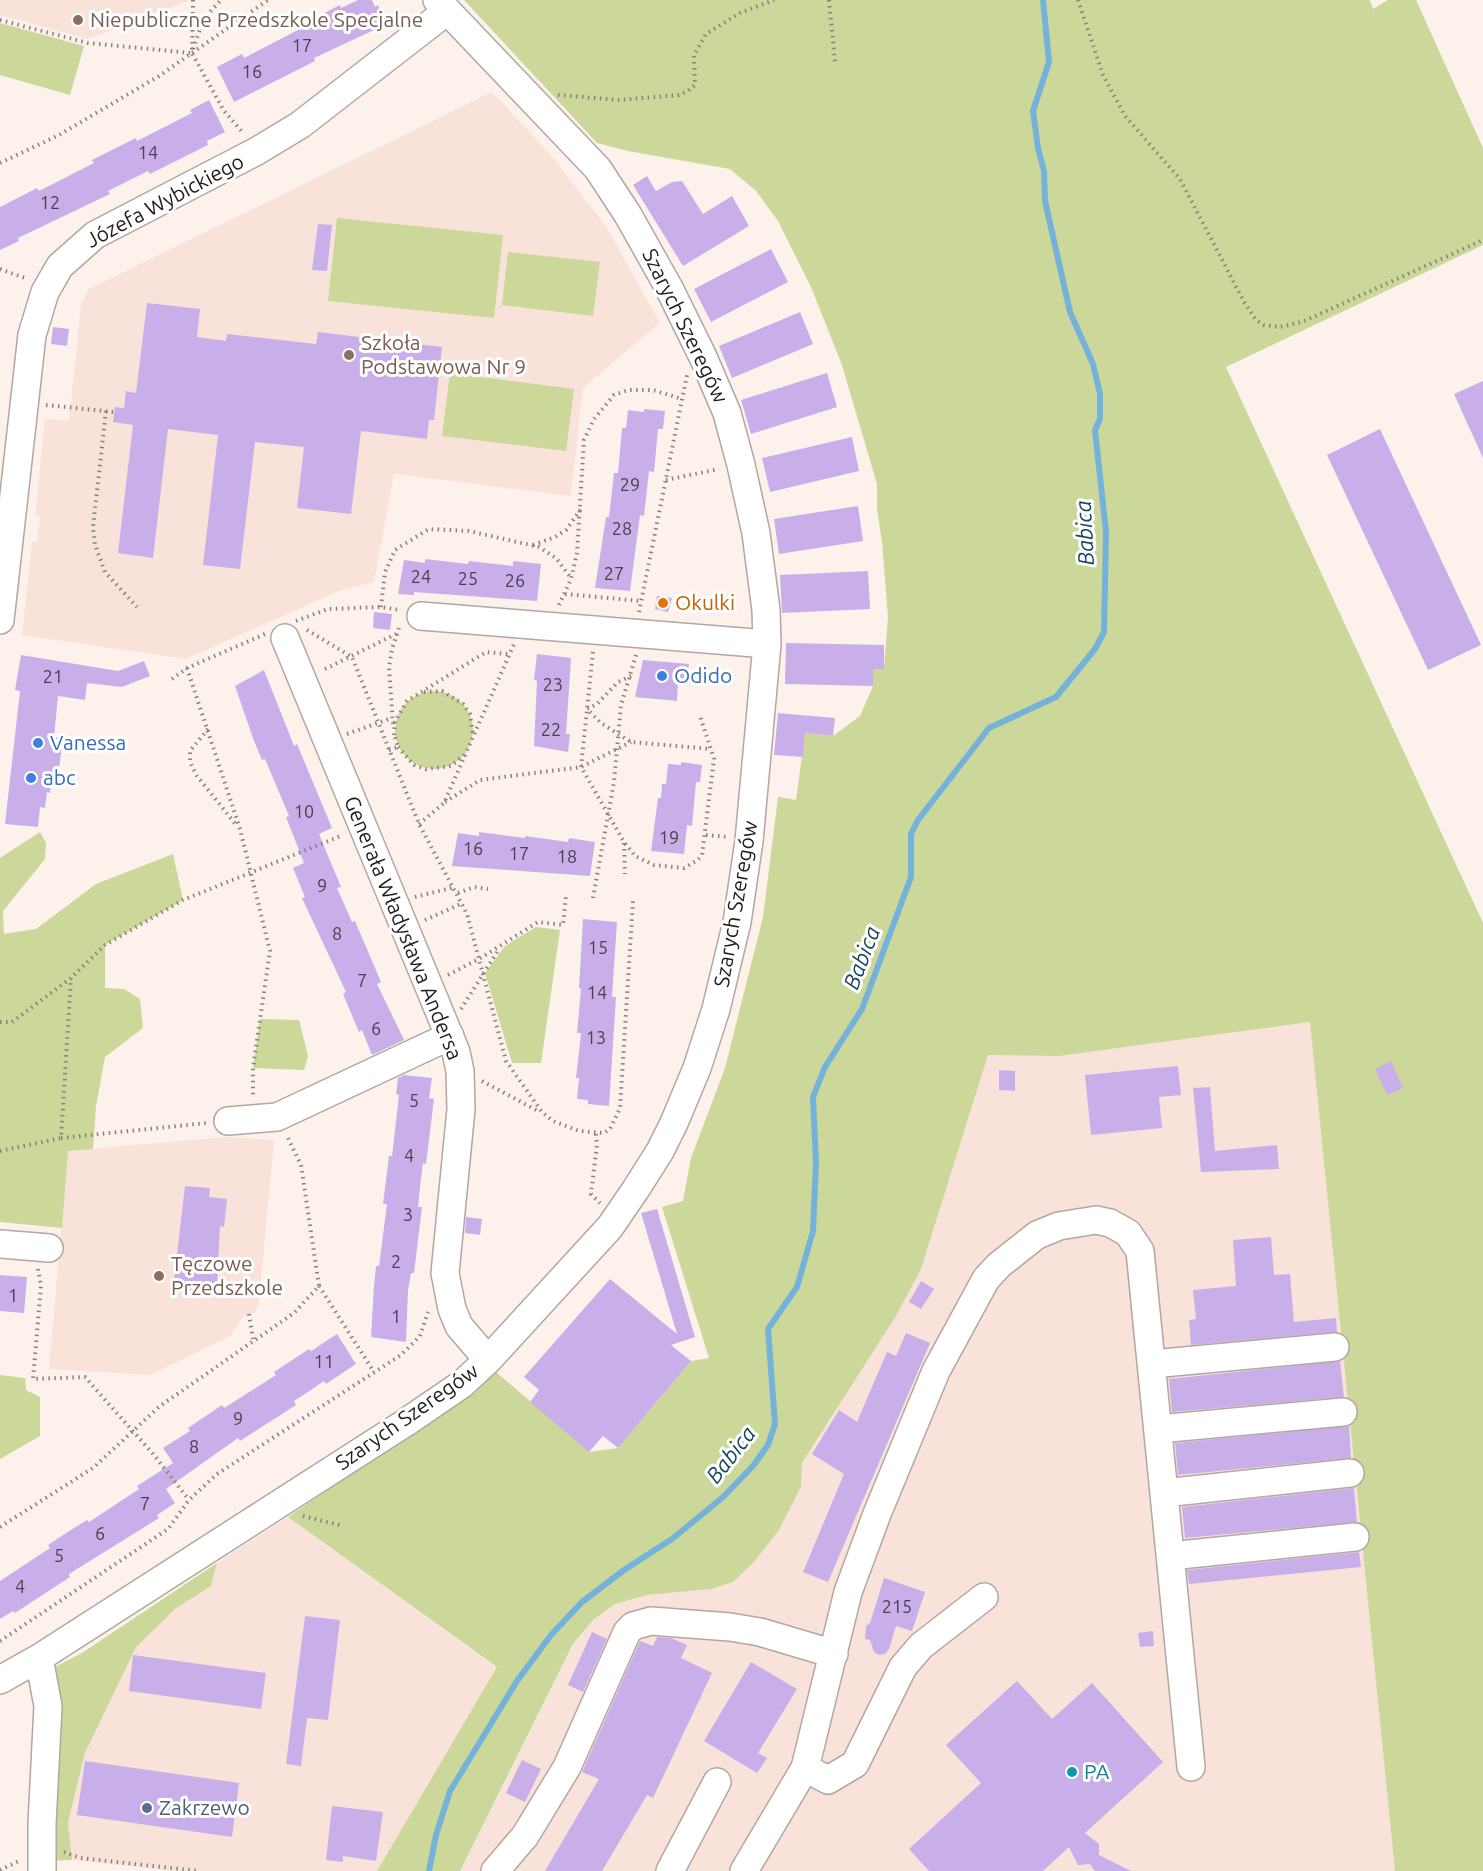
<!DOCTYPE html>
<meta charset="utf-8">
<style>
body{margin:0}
canvas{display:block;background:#fdf1ec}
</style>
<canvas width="1483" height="1871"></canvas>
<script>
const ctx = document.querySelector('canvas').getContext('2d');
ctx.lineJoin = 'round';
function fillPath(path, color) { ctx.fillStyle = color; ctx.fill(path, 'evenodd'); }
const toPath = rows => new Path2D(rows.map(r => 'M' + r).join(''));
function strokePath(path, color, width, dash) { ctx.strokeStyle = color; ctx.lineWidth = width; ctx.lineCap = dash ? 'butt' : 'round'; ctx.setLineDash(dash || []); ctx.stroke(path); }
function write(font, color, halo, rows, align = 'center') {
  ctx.font = font + ' Ubuntu,sans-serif'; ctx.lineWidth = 6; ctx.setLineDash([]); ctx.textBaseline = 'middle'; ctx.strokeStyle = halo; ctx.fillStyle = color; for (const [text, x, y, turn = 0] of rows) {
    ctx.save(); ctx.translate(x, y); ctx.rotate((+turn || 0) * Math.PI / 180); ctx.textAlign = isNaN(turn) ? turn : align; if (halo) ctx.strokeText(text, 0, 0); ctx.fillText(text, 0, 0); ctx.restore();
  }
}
fillPath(toPath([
 [0,0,191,0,88,39,0,15],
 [492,92,550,154,606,226,660,323,583,388,571,496,394,474,374,582,339,591,186,659,22,635,32,542,37,542,40,517,35,516,45,419,69,421,81,305,89,289],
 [1311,1022,1395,1871,460,1871,574,1644,593,1620,615,1604,647,1595,711,1589,733,1582,754,1562,779,1530,801,1487,802,1463,896,1316,921,1269,988,1055,1059,1056],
 [226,1137,274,1140,259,1303,255,1312,244,1316,229,1337,150,1375,49,1369,68,1151],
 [288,1517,497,1668,377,1871,175,1871,72,1860,68,1823,85,1753,136,1646,175,1609,211,1586,217,1563]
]), '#f9e2d9');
fillPath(toPath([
 [464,0,1370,0,1373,9,1388,0,1416,0,1483,148,1483,245,1226,367,1483,923,1483,1871,1395,1871,1310,1022,1059,1056,988,1055,921,1269,896,1316,802,1463,801,1487,779,1530,754,1562,733,1582,711,1589,647,1595,615,1604,593,1620,573,1644,460,1871,377,1871,497,1667,288,1517,414,1432,496,1372,590,1452,618,1448,691,1361,709,1358,662,1207,683,1201,691,1158,725,1068,763,917,778,797,796,800,805,733,833,736,860,716,873,686,873,669,884,669,888,617,882,542,877,509,877,484,842,365,811,287,778,221,756,191,730,169,628,151,597,143],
 [0,23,84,46,70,95,0,75],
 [337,218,503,235,494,318,328,301],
 [508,252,600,262,593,316,502,305],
 [450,373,574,389,566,451,442,436],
 '395 730a39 39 0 1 1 78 0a39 39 0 1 1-78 0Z',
 [40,832,46,843,45,859,3,911,4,934,36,929,96,884,173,854,183,900,105,945,105,988,124,989,140,999,143,1028,105,1057,96,1106,93,1149,68,1151,62,1228,0,1222,0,858],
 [536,927,560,930,541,1063,512,1063,485,973,505,946],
 [260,1019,299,1020,308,1056,304,1070,253,1068],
 [0,1375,25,1378,26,1390,40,1397,40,1436,0,1459],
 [217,1563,211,1586,175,1609,136,1647,85,1753,68,1823,72,1860,42,1861,43,1673,82,1653]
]), '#ccd79a');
strokePath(toPath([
 [429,1871,436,1835,450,1791,517,1681,551,1635,582,1602,624,1570,672,1539,722,1498,753,1466,768,1445,775,1424,768,1329,797,1287,813,1231,816,1162,813,1097,825,1067,862,1009,911,877,911,834,918,820,989,728,1056,697,1095,649,1104,632,1106,532,1095,430,1100,419,1100,394,1093,364,1070,312,1045,201,1044,171,1038,148,1033,111,1049,62,1043,0]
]), '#75b2da', 6);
fillPath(toPath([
 [358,0,372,0,375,7,378,5,387,24,314,58,315,61,234,102,217,67,242,54,244,58,298,30,297,27,340,5,341,8],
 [209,100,225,132,207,141,208,145,150,174,148,171,108,191,110,194,18,238,19,241,0,250,0,207,37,188,39,191,94,163,92,160,136,138,137,141,192,113,190,110],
 [647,176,656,191,672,182,682,181,703,214,732,196,749,226,683,266,633,185],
 [318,224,332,225,327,271,312,270],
 [771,249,788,282,711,322,694,289],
 [147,303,200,309,197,337,226,341,227,334,316,344,318,332,442,347,434,420,429,420,427,439,361,431,351,514,297,508,304,447,255,442,240,569,203,565,218,435,168,429,153,558,118,553,133,425,113,422,115,407,124,408,126,391,136,393],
 [800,312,813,344,732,378,719,346],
 [53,327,69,329,67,346,51,344],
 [827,373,837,407,751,434,741,400],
 [1483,381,1483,458,1454,394],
 [644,409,665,411,663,429,658,429,654,472,649,471,644,516,640,515,630,591,595,588,606,517,609,517,614,473,618,473,622,428,626,428,628,410,644,412],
 [1380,429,1481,645,1428,670,1327,455],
 [852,437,859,471,770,492,762,458],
 [858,506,863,541,779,554,774,519],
 [425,559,468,564,469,561,513,566,513,561,541,564,537,601,414,592,414,595,398,594,404,560,425,563],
 [868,571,870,609,782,613,780,575],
 [657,596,672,598,668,612,655,609],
 [374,612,392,614,390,630,373,628],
 [786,643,884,645,884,669,873,669,873,686,785,684],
 [537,654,571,658,566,734,570,734,568,752,534,746,537,681,534,680],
 [21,655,118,671,144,661,150,676,122,687,87,683,85,700,58,696,54,737,63,738,59,769,53,768,50,793,47,792,45,808,40,807,38,827,5,824,20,691,15,690],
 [643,660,689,664,687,682,678,682,677,701,635,697],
 [264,670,294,746,297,744,332,828,319,834,341,887,337,888,352,922,355,921,381,982,377,984,404,1040,372,1055,362,1030,359,1032,343,994,346,992,302,898,305,897,293,868,304,863,286,817,289,816,265,759,262,760,254,741,235,686],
 [778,713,835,718,833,736,805,733,803,757,774,755],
 [681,762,702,765,700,782,696,782,692,826,687,825,684,854,651,851,658,798,661,798,662,784,666,784,668,764,681,765],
 [479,832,525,838,525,836,568,842,569,838,595,842,590,876,452,866,458,833,479,836],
 [583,919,617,922,612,997,616,997,609,1106,588,1104,588,1100,577,1099,579,1078,576,1078,581,1033,577,1033,581,989,579,988],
 [1391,1061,1403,1088,1387,1095,1375,1069],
 [1178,1066,1181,1095,1159,1097,1162,1128,1091,1135,1085,1075],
 [999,1070,1015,1071,1015,1091,999,1090],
 [404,1075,432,1078,429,1098,434,1099,426,1164,423,1163,420,1187,418,1207,422,1207,414,1273,411,1273,408,1290,406,1342,371,1337,374,1286,376,1266,379,1266,387,1204,383,1204,389,1156,392,1156,399,1095,396,1094,398,1078],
 [1210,1087,1215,1151,1277,1145,1279,1169,1201,1172,1193,1088],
 [185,1186,210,1188,209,1197,227,1199,224,1227,220,1226,217,1286,199,1284,198,1292,173,1289],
 [657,1209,695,1337,671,1345,691,1361,618,1448,603,1436,589,1452,530,1402,539,1390,524,1377,610,1279,677,1334,641,1213],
 [466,1217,482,1219,480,1235,465,1233],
 [1271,1237,1274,1275,1290,1274,1294,1322,1336,1318,1337,1332,1191,1345,1189,1320,1196,1319,1193,1290,1236,1286,1233,1240],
 [0,1275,27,1277,24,1313,0,1311],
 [921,1281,934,1289,921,1309,909,1302],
 [906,1333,930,1343,828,1582,803,1572,844,1474,812,1454,839,1410,857,1422,887,1352,896,1356],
 [337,1334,356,1364,326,1384,324,1381,311,1390,294,1401,296,1405,240,1441,238,1438,166,1489,175,1503,157,1515,159,1518,69,1574,70,1577,15,1613,13,1611,0,1619,0,1581,50,1548,48,1545,66,1533,87,1520,89,1522,139,1489,137,1486,173,1463,163,1448,190,1431,188,1428,222,1405,224,1408,251,1391,276,1375,274,1372,309,1349,311,1351],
 [1340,1361,1344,1397,1172,1412,1169,1379],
 [1349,1426,1351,1458,1178,1475,1175,1443],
 [1354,1488,1357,1522,1185,1538,1182,1507],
 [1359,1552,1361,1567,1189,1584,1187,1570],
 [884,1578,925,1592,912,1631,896,1626,889,1649,885,1654,879,1655,874,1652,870,1640,865,1639,866,1626,870,1623],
 [305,1616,340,1620,328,1720,307,1718,301,1766,286,1764],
 [1153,1631,1154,1646,1140,1647,1138,1633],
 [592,1632,607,1639,583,1692,568,1685],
 [657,1637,671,1638,687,1645,681,1658,712,1673,653,1798,647,1795,602,1871,545,1871,599,1779,582,1772,640,1641,653,1646],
 [133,1655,266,1673,261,1709,129,1691],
 [751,1662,797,1689,758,1753,767,1758,757,1773,704,1741],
 [1017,1681,1052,1719,1092,1683,1163,1762,1085,1833,1099,1844,1099,1855,1131,1871,1095,1871,1090,1864,1078,1865,1069,1847,1043,1871,929,1871,909,1849,981,1783,946,1745],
 [522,1760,541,1769,525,1802,506,1793],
 [85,1761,239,1783,232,1837,77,1815],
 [332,1806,383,1812,376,1861,343,1856,343,1862,326,1860]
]), '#c9afea');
const minor = toPath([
 [421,616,767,644],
 [0,620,32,335,45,292,60,266,95,235,257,151,300,125,447,11],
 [285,638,456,1052,460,1071,461,1109,445,1273,452,1309,459,1326,488,1360],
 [228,1121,277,1117,450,1036],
 [0,1244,49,1248],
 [1152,1364,1335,1347],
 [1158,1429,1343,1412],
 [1164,1493,1350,1473],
 [1170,1556,1355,1537],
 [39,1658,48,1706,42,1824,42,1871],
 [0,1680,39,1658,405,1423,462,1384,488,1360,610,1227,636,1189,660,1151,674,1123,697,1068,716,1009,737,922,749,841,767,644,766,610,756,533,741,465,727,413,703,357,669,288,628,215,598,169,437,0],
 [805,1768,828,1780,855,1764,903,1667,921,1646,984,1597],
 [495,1871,525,1836,567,1767,627,1632,633,1626,651,1621,730,1627,760,1632,834,1654],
 [670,1871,717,1782],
 [744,1871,805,1768,848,1592,877,1514,936,1371,986,1279,999,1265,1037,1235,1059,1226,1096,1220,1110,1223,1128,1233,1140,1251,1191,1767]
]);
strokePath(minor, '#b4a6a0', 30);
strokePath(toPath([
 [193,0,192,53,224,111,244,134],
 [829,0,835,62],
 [1078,0,1103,75,1125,116,1180,179,1244,302,1256,320,1264,325,1280,327,1302,322,1483,240],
 [0,20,88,43,191,53],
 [193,49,204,18,221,0],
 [558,95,618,100,679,95,688,91,695,85,694,55,706,34,740,13,774,0],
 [0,163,59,135,159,76,268,0],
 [0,269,28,279],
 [46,405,114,412],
 [106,411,93,527,95,545,105,572,137,607],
 [666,480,719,469],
 [533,545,555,537,566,530,581,509],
 [565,594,641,601],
 [559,605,571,579,577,553,584,440,594,419,614,395,628,390,653,390,682,399],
 [381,607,385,572,395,550,429,529,469,531,539,547,556,558,571,578],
 [639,612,687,375],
 [296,621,328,609,381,607,400,610],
 [307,630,352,657,419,824,467,914,506,1061,542,1112,553,1121,579,1131,604,1133,610,1129,620,1108,633,901],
 [593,652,581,767,624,842,635,856,654,865,684,868,698,860,702,855,714,759,700,716],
 [187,668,240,829,270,951,253,1068,253,1098],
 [325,669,396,634],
 [631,676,618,682,597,704,587,709,601,723,631,742,711,749],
 [172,679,187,668,265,634],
 [424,692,442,691,463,704,470,714,473,735],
 [393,724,389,667,392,649,400,625],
 [208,729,190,751,190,762,197,776,237,826],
 [347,734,392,718],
 [394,735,395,722,407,701,486,652,508,654],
 [398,747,414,765,426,769,451,766,464,755],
 [389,750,398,747,394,734],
 [445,802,480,780,581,767,631,742],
 [419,824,444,803,514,644],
 [706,835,728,837],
 [624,843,625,874],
 [458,893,474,887,488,889],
 [415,897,455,887],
 [593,898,614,782,621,705,636,655],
 [425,920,463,903],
 [448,975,479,959,538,922,563,925,566,895],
 [461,1009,499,949],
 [0,1022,12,1022,71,978,105,945,183,900,343,835],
 [482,1081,538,1111],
 [596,1134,597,1145,591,1194,600,1203],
 [61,1138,207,1123],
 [0,1151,61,1138,71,978],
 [38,1269,41,1286,33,1379,85,1377,154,1455,189,1500],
 [319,1286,374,1372],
 [249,1314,253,1339],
 [303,1516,343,1526],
 [0,1527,93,1468,160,1406,294,1313,319,1286,301,1165,287,1136],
 [0,1641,168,1529,189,1500,217,1474,401,1355,420,1336,428,1312],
 [64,1852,80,1858,199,1871],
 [0,1870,19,1861]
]), '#8a817d', 4, [1.5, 4.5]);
strokePath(minor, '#fff', 27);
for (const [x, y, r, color] of [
 [78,20,6,"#8d6e63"],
 [349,355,6,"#8d6e63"],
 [663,603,6,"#e8710a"],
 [662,676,6,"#3f7fe0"],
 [38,743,6,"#3f7fe0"],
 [31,778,6,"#3f7fe0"],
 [159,1276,6,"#8d6e63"],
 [1072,1772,6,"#0f9aa8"],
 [147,1808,6,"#5c6f8a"]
]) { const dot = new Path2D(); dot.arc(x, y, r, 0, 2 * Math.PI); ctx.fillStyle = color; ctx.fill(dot); strokePath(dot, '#fff', 2); }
write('18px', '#4b404d', null, [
 ["17",302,46],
 ["16",252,72],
 ["14",148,153],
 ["12",50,203],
 ["29",630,485],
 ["28",622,529],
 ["27",614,574],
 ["24",421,577],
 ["25",468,579],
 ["26",515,581],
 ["21",53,677],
 ["23",553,685],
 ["22",551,730],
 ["10",304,812],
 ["19",669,838],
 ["16",473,849],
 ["17",519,854],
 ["18",567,857],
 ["9",322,886],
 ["8",337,934],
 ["15",598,948],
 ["7",362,981],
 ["14",597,993],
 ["6",376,1029],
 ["13",596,1038],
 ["5",414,1101],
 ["4",409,1156],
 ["3",408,1215],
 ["2",396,1262],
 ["1",13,1296],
 ["1",396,1317],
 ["11",324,1362],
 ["9",238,1419],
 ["8",194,1447],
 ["7",145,1504],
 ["6",100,1534],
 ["5",59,1556],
 ["4",20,1587],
 ["215",897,1607]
]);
write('21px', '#785e54', '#fff', [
 ["Niepubliczne Przedszkole Specjalne",90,20],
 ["Szkoła",361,343],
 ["Podstawowa Nr 9",361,367],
 ["Tęczowe",171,1264],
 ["Przedszkole",171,1288]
], 'left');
write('21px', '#211b19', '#fff', [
 ["Józefa Wybickiego",165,201,-28],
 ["Szarych Szeregów",685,326,64],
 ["Szarych Szeregów",736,904,-80],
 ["Generała Władysława Andersa",403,928,68],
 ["Szarych Szeregów",407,1417,-35]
]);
write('21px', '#c56008', '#fff', [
 ["Okulki",675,603]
], 'left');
write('21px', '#366cbe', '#fff', [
 ["Odido",674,676],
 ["Vanessa",50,743],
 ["abc",43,778]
], 'left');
write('21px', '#0d838f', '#fff', [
 ["PA",1084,1772]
], 'left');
write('21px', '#4e5e75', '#fff', [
 ["Zakrzewo",159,1808]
], 'left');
write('italic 22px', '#144560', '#fff', [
 ["Babica",1085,533,-93],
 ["Babica",862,958,-69],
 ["Babica",731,1455,-52]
]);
</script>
